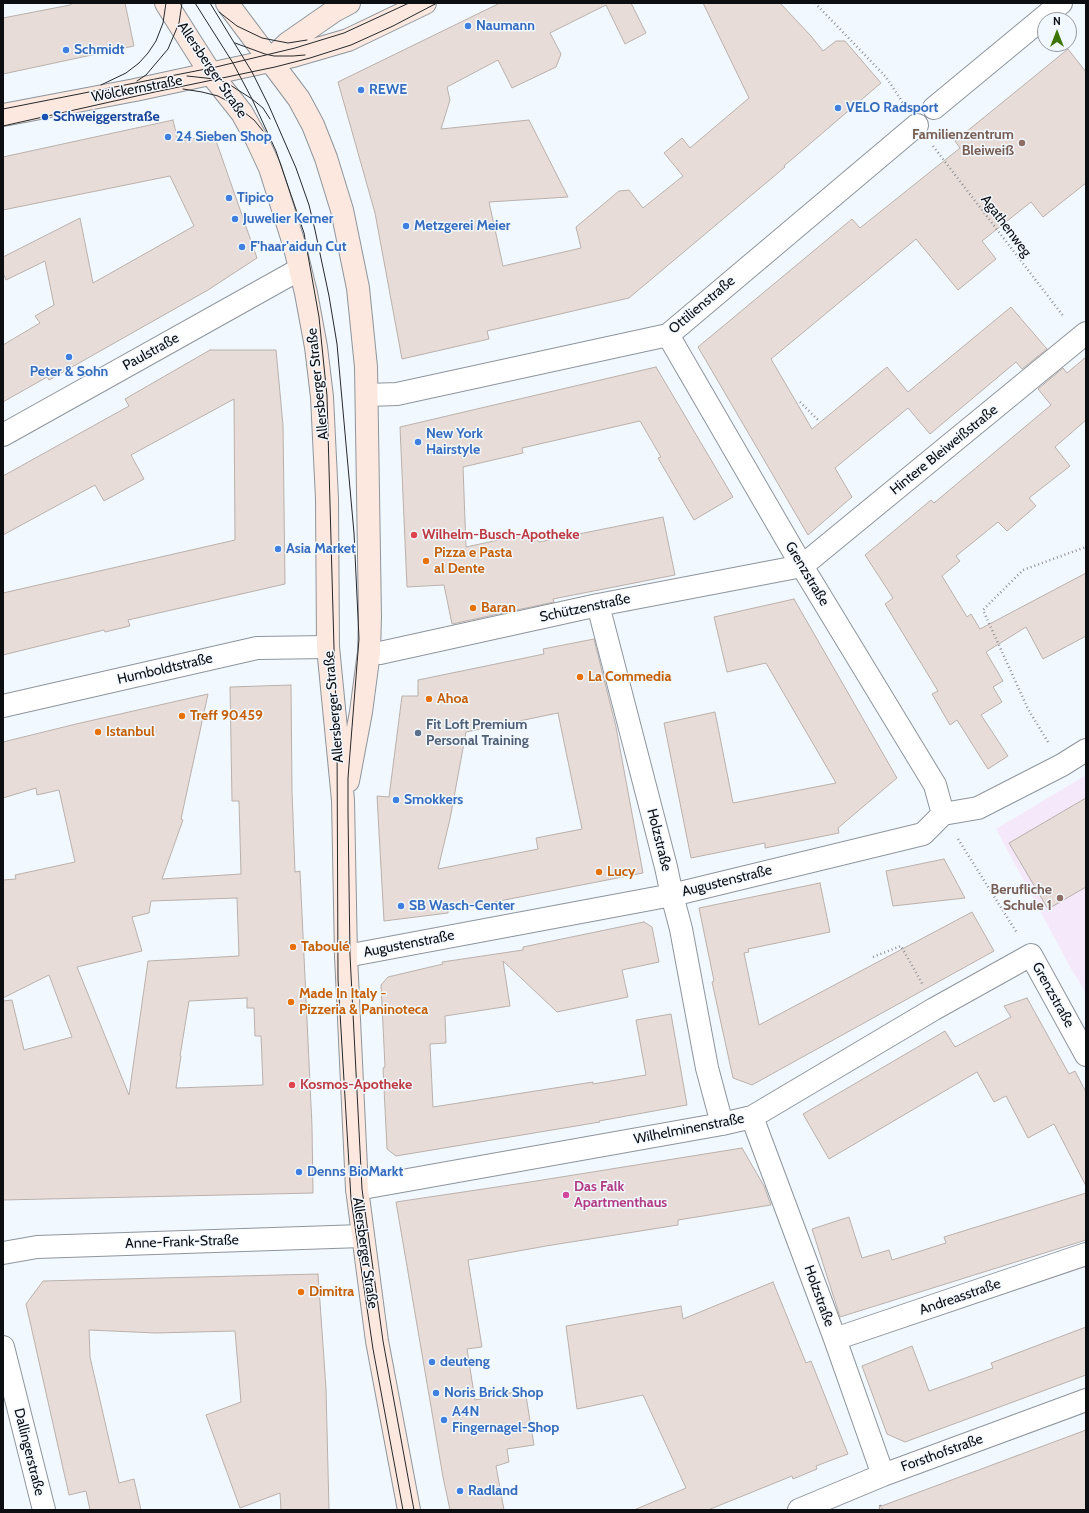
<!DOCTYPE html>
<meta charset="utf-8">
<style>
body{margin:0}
#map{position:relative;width:1089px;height:1513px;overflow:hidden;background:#f2f8ff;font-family:Cabin,sans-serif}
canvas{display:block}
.frame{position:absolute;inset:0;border:4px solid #0c0e11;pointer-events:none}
.north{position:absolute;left:1037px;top:12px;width:40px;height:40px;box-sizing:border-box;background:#f2f8ff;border:1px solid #969aa0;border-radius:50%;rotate:0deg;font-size:11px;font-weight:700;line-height:16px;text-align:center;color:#0c0e11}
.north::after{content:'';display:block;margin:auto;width:14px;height:18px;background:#3e7606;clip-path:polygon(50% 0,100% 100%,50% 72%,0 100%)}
</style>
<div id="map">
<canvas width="1089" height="1513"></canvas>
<div class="frame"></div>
<div class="north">N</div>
</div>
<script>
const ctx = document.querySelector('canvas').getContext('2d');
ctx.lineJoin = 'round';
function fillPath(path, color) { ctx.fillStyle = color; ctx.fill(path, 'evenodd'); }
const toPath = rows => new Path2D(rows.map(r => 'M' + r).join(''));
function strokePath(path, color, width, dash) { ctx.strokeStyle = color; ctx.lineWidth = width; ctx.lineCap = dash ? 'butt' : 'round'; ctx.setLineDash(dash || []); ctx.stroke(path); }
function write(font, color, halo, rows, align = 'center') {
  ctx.font = font + ' Cabin,sans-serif'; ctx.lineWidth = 3; ctx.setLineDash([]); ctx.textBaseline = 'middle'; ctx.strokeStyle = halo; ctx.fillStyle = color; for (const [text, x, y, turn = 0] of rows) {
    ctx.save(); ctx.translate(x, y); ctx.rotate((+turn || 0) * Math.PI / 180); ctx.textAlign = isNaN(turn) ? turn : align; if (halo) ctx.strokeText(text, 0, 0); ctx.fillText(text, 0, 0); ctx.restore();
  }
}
fillPath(toPath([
 [1086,775,1086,993,1070,967,996,829]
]), '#f6e8fb');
const building = toPath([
 [73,3,125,3,134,46,3,74,3,18,70,5,73,3],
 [500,3,631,3,646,33,625,44,606,5,550,33,561,54,556,67,512,88,498,60,447,87,450,100,441,129,529,120,568,197,489,202,503,266,581,248,576,227,619,191,629,190,643,208,683,176,664,153,682,138,690,148,749,98,703,3,780,3,811,36,823,51,836,41,845,41,881,83,784,166,785,167,629,298,487,331,489,339,402,359,375,213,338,82,500,3],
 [1068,49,1086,72,1086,183,1043,217,1031,202,982,241,996,259,958,290,916,239,771,359,812,429,887,367,908,392,1011,307,1047,349,1022,369,1016,362,930,434,908,408,835,468,852,497,808,535,698,347,852,219,860,228,960,148,955,141,1068,49],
 [173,120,178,141,214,135,257,258,208,290,49,380,47,377,3,402,3,345,40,323,35,316,54,305,45,261,6,280,3,273,3,257,80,218,93,283,194,226,170,176,3,210,3,157,173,120],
 [210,350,276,350,283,425,285,584,128,620,130,626,105,632,104,630,3,655,3,593,235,540,234,399,131,455,144,479,104,501,95,485,3,535,3,476,129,406,125,399,210,350],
 [1086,357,1086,420,1055,447,1070,466,1029,498,1036,506,1007,531,998,522,956,556,960,561,942,576,967,617,971,614,980,629,1086,573,1086,636,1043,659,1026,627,986,652,1003,681,993,687,1002,702,981,715,1008,756,988,769,957,720,950,725,932,694,938,691,885,604,893,598,865,555,931,500,934,503,1051,405,1038,389,1063,368,1067,373,1086,357],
 [656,367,733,497,694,520,658,458,661,457,640,421,522,448,523,453,463,467,466,547,531,533,539,542,663,517,675,575,553,599,554,602,452,624,444,585,407,587,400,427,656,367],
 [794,599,897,778,838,828,839,833,765,848,765,843,691,858,664,723,715,712,733,803,836,783,766,663,727,672,714,617,794,599],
 [594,639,616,727,643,873,448,911,448,913,384,921,377,796,389,797,402,696,418,696,418,680,544,654,543,649,594,639],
 [558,713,582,829,536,838,538,849,438,869,450,819,466,732,558,713],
 [291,685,292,791,295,872,300,871,312,1126,313,1193,3,1200,3,1001,12,1000,24,1050,72,1037,49,975,3,998,3,880,16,879,15,875,75,862,59,790,37,795,36,788,3,798,3,742,76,724,208,694,181,819,183,820,162,879,241,874,239,801,232,801,230,687,291,685],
 [237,898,239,956,148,961,129,1095,77,967,142,951,132,917,149,913,151,901,237,898],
 [247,998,247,1008,254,1008,255,1036,261,1036,263,1085,176,1088,181,1056,180,1056,189,1001,247,998],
 [1086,798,1086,887,1048,909,1009,843,1086,798],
 [944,859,965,898,893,906,886,871,944,859],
 [820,883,830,932,748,949,749,952,744,953,759,1025,972,912,994,951,752,1085,733,1078,712,982,714,981,699,908,820,883],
 [644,922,652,927,659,962,622,970,628,997,557,1012,503,961,510,1006,445,1016,446,1043,430,1044,433,1107,593,1082,593,1084,646,1075,636,1020,671,1014,687,1105,599,1121,600,1122,396,1156,387,1149,383,1068,385,1067,381,985,388,977,443,964,442,962,523,950,523,947,644,922],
 [1027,998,1069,1074,1075,1071,1086,1092,1086,1186,1054,1124,1028,1138,1006,1096,994,1102,977,1072,829,1159,803,1114,945,1031,955,1047,1011,1017,1004,1006,1027,998],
 [742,1148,764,1186,771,1205,678,1220,678,1225,546,1246,468,1260,482,1347,467,1349,475,1400,525,1390,534,1445,507,1449,509,1462,496,1466,504,1510,450,1510,443,1477,396,1202,530,1182,742,1148],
 [1086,1193,1086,1240,840,1317,812,1229,849,1217,862,1258,889,1250,892,1260,946,1243,944,1237,1086,1193],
 [318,1274,326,1388,329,1510,281,1510,280,1493,240,1508,206,1415,241,1402,235,1331,156,1333,89,1330,90,1357,119,1483,134,1479,141,1510,90,1510,86,1491,69,1495,26,1304,43,1281,318,1274],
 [773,1282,806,1363,811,1361,848,1454,816,1466,817,1469,793,1479,792,1476,708,1510,634,1510,686,1488,643,1395,577,1409,566,1326,681,1306,683,1319,773,1282],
 [1086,1327,1086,1375,905,1442,887,1434,862,1366,912,1346,929,1391,993,1368,991,1363,1086,1327],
 [1086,1430,1086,1510,880,1510,879,1507,1086,1430]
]);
fillPath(building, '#e7dcd7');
strokePath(building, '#bab0ab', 1);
const street = toPath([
 [934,108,1061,3],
 [668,335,802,566,935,785,943,814],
 [367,395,397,394,668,335,917,125],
 [3,435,300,269],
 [598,605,666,867,672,895,681,929,707,1068,722,1124],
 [369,652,380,653,598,605,802,566,1086,333],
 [3,706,257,648,328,647],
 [346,956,672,895,923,834,943,814,978,808,1062,765,1086,750],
 [752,1117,835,1339,883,1475],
 [357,1189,722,1124,752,1117,934,1009,1031,955,1086,1055],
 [3,1253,37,1247,362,1236],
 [835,1339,1086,1254],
 [3,1347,44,1510],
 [799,1510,883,1475,1086,1400]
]);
const secondary = toPath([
 [166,3,211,74,242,113,257,140,270,168,294,244,306,293,316,347,322,397,324,438,327,499,328,647,343,800,346,956,357,1189,377,1341,409,1510],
 [227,3,299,99,313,125,326,158,342,210,358,288,366,367,370,617,369,652,361,712,348,781],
 [270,60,288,43,334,11,349,3],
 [3,115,135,90,293,56,348,40,425,3]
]);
strokePath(street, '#8e959c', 24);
strokePath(secondary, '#8e959c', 24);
strokePath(toPath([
 [815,3,886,77,903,103],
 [933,146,1064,317],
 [800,402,819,421],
 [1048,742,1028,709,983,610,1023,570,1086,547],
 [958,839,1017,933],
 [873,957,901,946,923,985],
 [880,1505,882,1510]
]), '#8e9298', 2.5, [1, 3]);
strokePath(street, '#fff', 22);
strokePath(secondary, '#fce8df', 22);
strokePath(toPath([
 [195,3,233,63,252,99,276,151,304,233,319,317,327,396,334,648,337,739,338,979,351,1199,373,1349,403,1510],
 [210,3,252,72,269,106,296,168,309,205,315,230,329,296,337,344,354,533,359,639,348,778,348,812,350,955,362,1189,383,1341,414,1510],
 [219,12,237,26,262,38,288,43,307,40],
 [235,43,265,54,274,56,293,56,305,55],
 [187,76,215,79,227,83,252,99,263,108,270,119],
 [137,81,146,75,168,49,179,23,182,3],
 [101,85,126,73,139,63,148,53,156,41,163,23,166,3],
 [183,89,202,92,218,96,235,105,254,120,263,131],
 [97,101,124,88],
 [3,109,216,67,295,48,344,33,409,3],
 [3,126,150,93,275,67,310,58,351,45,393,26,437,3]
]), '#25282b', 1);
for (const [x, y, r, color] of [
 [468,26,4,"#3f7fe0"],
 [66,50,4,"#3f7fe0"],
 [361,90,4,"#3f7fe0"],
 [838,108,4,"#3f7fe0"],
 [45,117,4,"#1a4fb4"],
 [168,137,4,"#3f7fe0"],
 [1022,143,4,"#8d6e63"],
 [229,198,4,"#3f7fe0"],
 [235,219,4,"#3f7fe0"],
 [406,226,4,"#3f7fe0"],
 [242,247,4,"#3f7fe0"],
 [69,357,4,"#3f7fe0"],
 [418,442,4,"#3f7fe0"],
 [414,535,4,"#e0444e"],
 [278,549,4,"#3f7fe0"],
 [426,561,4,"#e8710a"],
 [473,608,4,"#e8710a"],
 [580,677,4,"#e8710a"],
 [429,699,4,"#e8710a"],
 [182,716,4,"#e8710a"],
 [98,732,4,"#e8710a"],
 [418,733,4,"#5c6f8a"],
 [396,800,4,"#3f7fe0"],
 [599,872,4,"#e8710a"],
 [1060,898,4,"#8d6e63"],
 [401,906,4,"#3f7fe0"],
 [293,947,4,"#e8710a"],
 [291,1002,4,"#e8710a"],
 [292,1085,4,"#e0444e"],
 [299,1172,4,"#3f7fe0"],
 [566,1195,4,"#d1479c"],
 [301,1292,4,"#e8710a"],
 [432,1362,4,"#3f7fe0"],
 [436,1393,4,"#3f7fe0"],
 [444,1420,4,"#3f7fe0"],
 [460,1491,4,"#3f7fe0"]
]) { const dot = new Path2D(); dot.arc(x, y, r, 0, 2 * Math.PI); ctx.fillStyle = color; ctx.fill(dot); strokePath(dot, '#f2f8ff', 1.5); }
write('bold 14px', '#366cbe', '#f2f8ff', [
 ["Naumann",476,26],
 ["Schmidt",74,50],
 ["REWE",369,90],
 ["VELO Radsport",846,108],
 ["24 Sieben Shop",176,137],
 ["Tipico",237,198],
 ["Juwelier Kemer",243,219],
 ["Metzgerei Meier",414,226],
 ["F'haar'aidun Cut",250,247],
 ["Peter & Sohn",69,372,"center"],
 ["New York",426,434],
 ["Hairstyle",426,450],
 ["Asia Market",286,549],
 ["Smokkers",404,800],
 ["SB Wasch-Center",409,906],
 ["Denns BioMarkt",307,1172],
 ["deuteng",440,1362],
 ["Noris Brick Shop",444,1393],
 ["A4N",452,1412],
 ["Fingernagel-Shop",452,1428],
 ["Radland",468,1491]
], 'left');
write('14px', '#0c0e11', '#f2f8ff', [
 ["Allersberger Straße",212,70,56],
 ["Wölckernstraße",137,89,-11],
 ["Agathenweg",1006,226,53],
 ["Ottilienstraße",702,305,-40],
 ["Paulstraße",151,352,-29],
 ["Allersberger Straße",318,384,-96],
 ["Hintere Bleiweißstraße",944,450,-39],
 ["Grenzstraße",807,574,59],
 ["Schützenstraße",585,608,-12],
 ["Humboldtstraße",165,669,-13],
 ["Allersberger Straße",334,707,-95],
 ["Holzstraße",659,840,76],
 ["Augustenstraße",727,881,-14],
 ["Augustenstraße",409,944,-11],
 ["Grenzstraße",1053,995,61],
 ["Wilhelminenstraße",689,1129,-11],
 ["Anne-Frank-Straße",182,1242,-2],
 ["Allersberger Straße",365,1253,82],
 ["Holzstraße",819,1296,70],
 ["Andreasstraße",960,1297,-19],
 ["Dallingerstraße",29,1452,76],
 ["Forsthofstraße",942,1453,-20]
]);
write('bold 14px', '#164399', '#f2f8ff', [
 ["Schweiggerstraße",53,117]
], 'left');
write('bold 14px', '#785e54', '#f2f8ff', [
 ["Familienzentrum",1014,135],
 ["Bleiweiß",1014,151],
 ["Berufliche",1052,890],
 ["Schule 1",1052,906]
], 'right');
write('bold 14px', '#be3a42', '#f2f8ff', [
 ["Wilhelm-Busch-Apotheke",422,535],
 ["Kosmos-Apotheke",300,1085]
], 'left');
write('bold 14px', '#c56008', '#f2f8ff', [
 ["Pizza e Pasta",434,553],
 ["al Dente",434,569],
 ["Baran",481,608],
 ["La Commedia",588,677],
 ["Ahoa",437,699],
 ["Treff 90459",190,716],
 ["Istanbul",106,732],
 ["Lucy",607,872],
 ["Taboulé",301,947],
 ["Made In Italy -",299,994],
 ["Pizzeria & Paninoteca",299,1010],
 ["Dimitra",309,1292]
], 'left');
write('bold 14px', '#4e5e75', '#f2f8ff', [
 ["Fit Loft Premium",426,725],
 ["Personal Training",426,741]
], 'left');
write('bold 14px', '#b23c85', '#f2f8ff', [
 ["Das Falk",574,1187],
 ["Apartmenthaus",574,1203]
], 'left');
</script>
